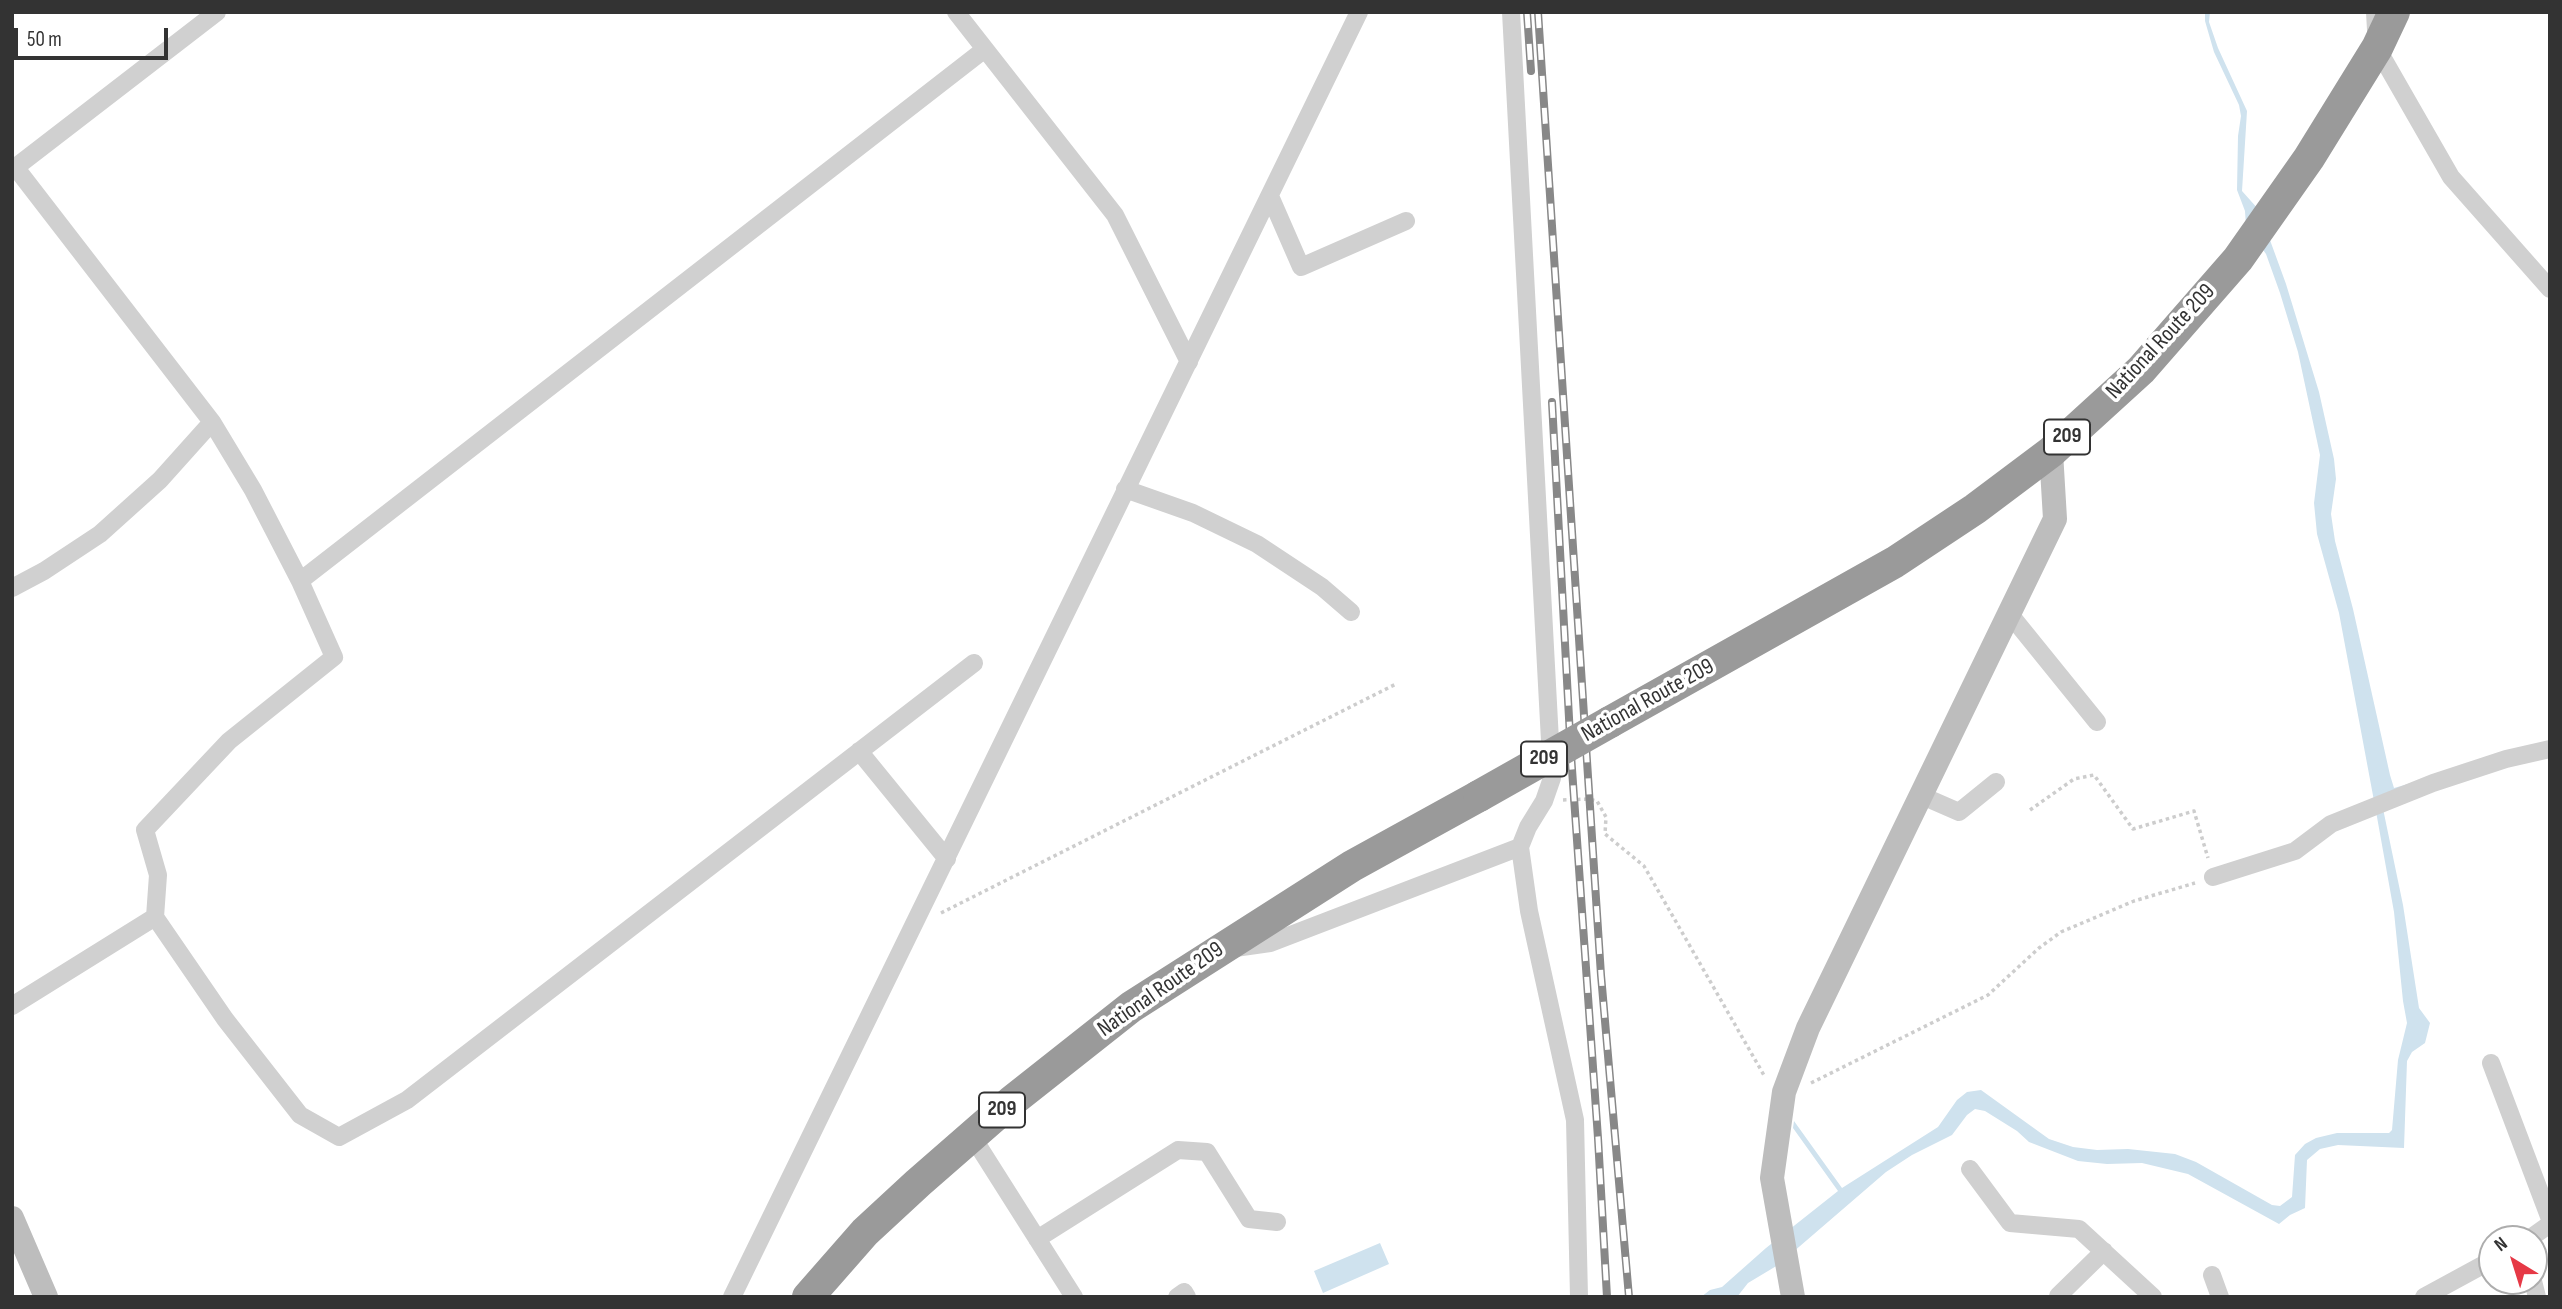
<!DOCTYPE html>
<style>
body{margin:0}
#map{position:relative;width:2562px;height:1309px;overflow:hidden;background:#fff;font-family:"Sofia Sans Condensed",sans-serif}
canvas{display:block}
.frame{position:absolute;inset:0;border:14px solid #333;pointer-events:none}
.north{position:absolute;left:2478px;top:1225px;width:70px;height:70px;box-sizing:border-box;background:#fff;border:2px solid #adadad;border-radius:50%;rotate:322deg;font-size:19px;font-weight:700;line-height:28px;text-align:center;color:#333}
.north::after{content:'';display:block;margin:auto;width:24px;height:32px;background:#e63946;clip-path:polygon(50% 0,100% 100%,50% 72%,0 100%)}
.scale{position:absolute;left:14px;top:28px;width:154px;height:32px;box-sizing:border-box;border:4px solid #333;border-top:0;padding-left:9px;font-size:21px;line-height:24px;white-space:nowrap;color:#333;-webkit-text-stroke:5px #fff;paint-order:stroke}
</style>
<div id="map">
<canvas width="2562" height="1309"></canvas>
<div class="frame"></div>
<div class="north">N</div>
<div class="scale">50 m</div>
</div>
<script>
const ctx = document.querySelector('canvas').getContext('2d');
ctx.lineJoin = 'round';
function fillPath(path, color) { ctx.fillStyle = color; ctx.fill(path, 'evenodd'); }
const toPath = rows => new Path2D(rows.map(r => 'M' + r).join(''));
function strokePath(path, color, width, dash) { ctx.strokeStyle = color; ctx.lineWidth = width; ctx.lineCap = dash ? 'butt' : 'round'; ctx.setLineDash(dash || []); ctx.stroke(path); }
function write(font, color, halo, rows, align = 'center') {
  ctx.font = font + ' "Sofia Sans Condensed",sans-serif'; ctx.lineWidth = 7; ctx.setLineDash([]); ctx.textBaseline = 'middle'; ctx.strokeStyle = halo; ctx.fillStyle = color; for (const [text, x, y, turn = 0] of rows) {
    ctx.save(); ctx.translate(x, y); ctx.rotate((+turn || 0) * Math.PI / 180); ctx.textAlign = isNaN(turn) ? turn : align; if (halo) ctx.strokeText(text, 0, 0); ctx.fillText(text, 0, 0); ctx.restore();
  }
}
fillPath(toPath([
 [2205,12,2210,12,2209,22,2218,48,2247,111,2242,191,2259,210,2286,284,2319,392,2334,459,2336,479,2331,514,2335,541,2353,609,2390,775,2394,788,2422,780,2381,799,2403,905,2419,1008,2430,1023,2425,1043,2412,1052,2407,1061,2404,1148,2338,1145,2320,1149,2307,1160,2305,1208,2290,1215,2279,1224,2188,1174,2142,1163,2107,1164,2078,1161,2029,1142,2017,1131,1985,1111,1975,1109,1967,1115,1952,1135,1912,1155,1886,1172,1778,1265,1748,1283,1737,1297,1701,1297,1710,1290,1722,1287,1766,1248,1838,1191,1793,1128,1794,1121,1842,1188,1938,1127,1957,1100,1967,1092,1981,1090,2049,1139,2073,1147,2097,1150,2128,1149,2175,1154,2196,1162,2272,1205,2280,1206,2292,1197,2295,1155,2305,1144,2316,1138,2337,1133,2389,1133,2392,1130,2398,1060,2407,1023,2403,1001,2394,912,2377,817,2339,613,2317,534,2314,503,2320,455,2298,352,2280,293,2266,254,2246,226,2245,211,2237,190,2238,136,2241,116,2239,105,2214,52,2205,21],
 [1380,1243,1389,1264,1323,1293,1314,1271]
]), '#cfe2ee');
strokePath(toPath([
 [1563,800,1589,799,1597,801,1606,817,1605,834,1644,866,1765,1077],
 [2030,810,2074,779,2094,775,2133,829,2194,811,2208,858],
 [941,913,1396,684],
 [1811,1083,1988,995,2039,948,2061,932,2134,901,2195,883]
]), '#cdcdcd', 3.5, [3.5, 3.5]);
strokePath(toPath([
 [956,12,1115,215,1189,362],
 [1511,12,1552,778,1544,801,1528,827,1520,847,1529,911,1575,1120,1579,1297],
 [2375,12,2377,48,2451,177,2550,289],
 [16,168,212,422,253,490,300,581,334,657,229,741,145,830,158,875,155,917,225,1019,300,1115,339,1137,407,1100,974,663],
 [12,170,217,12],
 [1270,196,1301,267,1406,221],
 [1125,489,1193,513,1257,544,1322,587,1351,612],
 [300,581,985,49],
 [12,588,44,571,100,534,160,480,212,422],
 [2008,612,2097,722],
 [859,751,947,859],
 [1920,795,1959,812,1996,782],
 [2213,877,2295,851,2331,824,2433,783,2506,759,2550,749],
 [1235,948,1270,943,1520,847],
 [12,1006,155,917],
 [2491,1063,2550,1219],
 [972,1136,1074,1297],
 [1970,1169,2010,1223,2079,1229,2153,1297],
 [1037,1239,1178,1150,1207,1152,1249,1219,1277,1222],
 [2529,1239,2550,1224],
 [2212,1275,2220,1297],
 [2533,1281,2537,1297],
 [2058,1296,2104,1251],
 [732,1297,1359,12],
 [1177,1297,1184,1292,1187,1297],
 [2424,1297,2492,1260]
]), '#d0d0d0', 18);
strokePath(toPath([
 [12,1218,46,1297],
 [1793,1297,1772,1178,1784,1092,1808,1028,2055,519,2051,452]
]), '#bdbdbd', 24);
strokePath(toPath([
 [1610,722,1895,562,1975,509,2051,452,2141,370,2238,259,2309,158,2377,48,2394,12],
 [808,1297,865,1232,918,1183,1012,1101,1131,1007,1352,866,1479,796]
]), '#9a9a9a', 32);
const rail = toPath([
 [1527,12,1531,71],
 [1538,12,1601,975,1629,1297],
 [1552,402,1571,755,1598,1138,1607,1297]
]);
strokePath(rail, '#888', 8);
strokePath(rail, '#fff', 5, [16]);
strokePath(toPath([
 [1479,796,1610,722]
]), '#9a9a9a', 32);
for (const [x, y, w] of [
 [2067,437,46],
 [1544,759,46],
 [1002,1110,46]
]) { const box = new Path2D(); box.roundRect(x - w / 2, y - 17.5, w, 35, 5); ctx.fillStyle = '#fff'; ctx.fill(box); strokePath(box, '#333', 2); }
write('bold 21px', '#333', null, [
 ["209",2067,437],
 ["209",1544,759],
 ["209",1002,1110]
]);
write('23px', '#333', '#fff', [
 ["National Route 209",2161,342,-47],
 ["National Route 209",1648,701,-29],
 ["National Route 209",1161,990,-35]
]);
</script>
